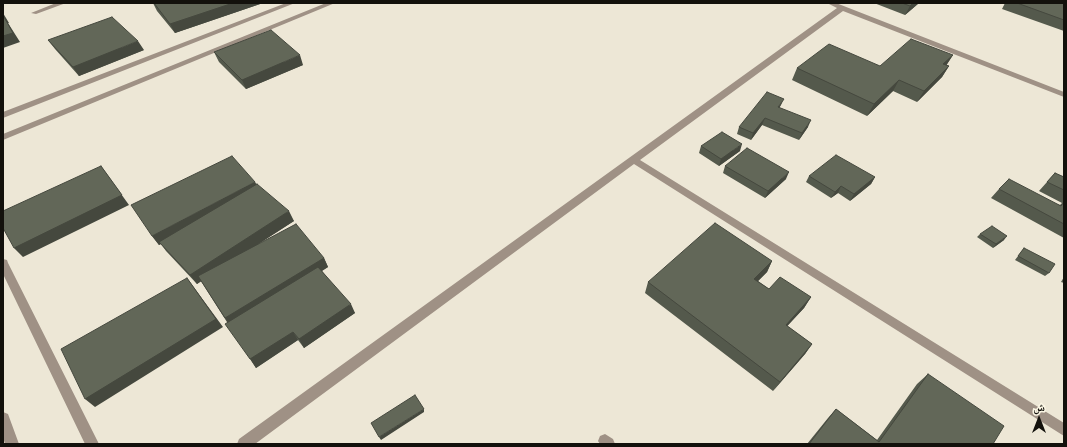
<!DOCTYPE html>
<meta charset="utf-8">
<style>
body{margin:0}
#map{position:relative;width:1067px;height:447px;overflow:hidden;background:#ede7d6;font-family:"Golos Text","Noto Naskh Arabic",sans-serif}
canvas{display:block}
.frame{position:absolute;inset:0;border:4px solid #13110c;pointer-events:none}
.north{position:absolute;left:1019px;top:399px;width:40px;height:40px;-webkit-text-stroke:3px #faf5e3;paint-order:stroke;rotate:0deg;font-size:11px;font-weight:700;line-height:16px;text-align:center;color:#13110c}
.north::after{content:'';display:block;margin:auto;width:14px;height:18px;background:#13110c;clip-path:polygon(50% 0,100% 100%,50% 72%,0 100%)}
</style>
<div id="map">
<canvas width="1067" height="447"></canvas>
<div class="frame"></div>
<div class="north">ش</div>
</div>
<script>
const ctx = document.querySelector('canvas').getContext('2d');
ctx.lineJoin = 'round';
const toPath = rows => new Path2D(rows.map(r => 'M' + r).join(''));
function fillPath(path, color) { ctx.fillStyle = color; ctx.fill(path, 'evenodd'); }
function strokePath(path, color, width, dash) { ctx.strokeStyle = color; ctx.lineWidth = width; ctx.lineCap = dash ? 'butt' : 'round'; ctx.setLineDash(dash || []); ctx.stroke(path); }
fillPath(toPath([
 [56,3,66,3,36,14,31,13,56,3],
 [286,3,295,3,3,118,3,112,286,3],
 [326,3,335,3,3,140,3,134,326,3],
 [827,3,836,3,1064,92,1064,97,843,11,640,160,1064,423,1064,436,634,164,255,444,237,444,239,439,837,8,827,3],
 [3,259,7,260,8,263,99,444,85,444,3,274,3,259],
 [3,412,8,414,19,444,5,444,3,437,3,412],
 [605,434,613,439,615,444,600,444,598,441,600,436,605,434]
]), '#9f9185');
fillPath(toPath([
 [153,3,263,3,175,33,157,11],
 [874,3,919,3,905,15],
 [1005,3,1064,3,1064,31,1002,9],
 [48,40,144,50,79,76,55,49],
 [214,52,303,65,246,89,219,62],
 [953,55,946,65,949,66,942,77,917,102,893,91,867,116,792,80,797,68,880,66],
 [781,105,779,108,808,127,799,140,762,125,751,140,737,134,739,127],
 [701,146,740,151,719,166,699,153],
 [725,166,786,179,765,198,723,173],
 [1055,173,1064,177,1064,238,991,198,999,189,1060,205,1062,203,1039,191],
 [809,176,875,177,871,184,850,201,838,193,831,198,806,182],
 [255,182,256,184,294,221,258,244,324,258,328,267,322,271,355,313,304,348,298,340,256,368,201,281,197,284,166,251,161,244,159,245,152,236],
 [980,234,1004,240,993,248,977,237],
 [1024,248,1049,273,1045,276,1015,260],
 [772,261,767,272,758,281,769,289,811,297,804,308,787,326,812,344,805,354,773,391,645,293,648,282],
 [1064,277,1064,283,1061,282],
 [928,374,993,444,807,444,828,418,836,409,877,440,917,384]
]), '#54594c');
fillPath(toPath([
 [233,3,263,3,175,33,170,24],
 [913,3,919,3,905,15,910,6],
 [3,13,9,23,8,23,20,42,3,48],
 [138,41,144,50,79,76,73,67],
 [300,55,303,65,246,89,242,80],
 [953,55,946,66,943,64],
 [949,66,942,77,917,102,924,91],
 [899,80,893,91,867,116,874,104],
 [784,99,781,105,775,114,778,107],
 [765,118,762,125,751,140,753,133],
 [811,120,808,127,799,140,802,133],
 [742,144,740,151,719,166,721,159],
 [101,166,129,205,23,257,14,248],
 [789,172,786,179,765,198,768,191],
 [875,177,871,184,850,201,854,194],
 [255,182,260,192,159,245,152,236],
 [841,186,838,193,831,198,835,192],
 [289,211,294,221,197,284,190,275],
 [1007,236,1004,240,993,248,996,244],
 [324,258,328,267,231,327,225,318],
 [772,261,767,272,749,290,754,279],
 [187,278,223,327,95,407,85,399],
 [811,297,804,308,779,335,786,325],
 [351,304,355,313,304,348,299,339],
 [293,332,298,340,256,368,250,359],
 [812,344,805,354,773,391,780,382],
 [424,409,424,412,381,440,379,437]
]), '#45483e');
const building = toPath([
 [154,3,233,3,170,24,154,3],
 [902,3,913,3,910,6,902,3],
 [1017,3,1064,3,1064,20,1017,3],
 [4,17,13,33,3,36,3,18,4,17],
 [112,17,138,41,73,67,48,40,112,17],
 [271,30,300,55,242,80,214,52,271,30],
 [911,39,953,55,943,64,949,66,924,91,899,80,874,104,797,68,829,44,880,66,911,39],
 [767,92,784,99,778,107,811,120,802,133,765,118,753,133,739,127,767,92],
 [722,132,742,144,721,159,701,146,722,132],
 [747,148,789,172,768,191,725,166,747,148],
 [836,155,875,177,854,194,841,186,835,192,809,176,836,155],
 [232,156,255,182,152,236,131,205,232,156],
 [101,166,122,195,14,248,3,228,3,211,101,166],
 [1055,173,1064,177,1064,190,1047,182,1055,173],
 [1009,179,1061,206,1064,202,1064,224,999,189,1009,179],
 [257,184,289,211,190,275,159,242,257,184],
 [715,223,772,261,754,279,769,289,780,277,811,297,786,325,812,344,780,382,648,282,715,223],
 [296,224,324,258,225,318,198,276,296,224],
 [992,226,1007,236,996,244,980,234,992,226],
 [1024,248,1055,264,1049,273,1018,256,1024,248],
 [318,267,351,304,299,339,293,332,250,359,225,324,318,267],
 [187,278,216,319,85,399,61,349,187,278],
 [928,374,1004,426,993,444,809,444,836,409,879,442,928,374],
 [415,395,424,409,379,437,371,423,415,395]
]);
fillPath(building, '#626758');
strokePath(building, '#45483e', 1);
</script>
